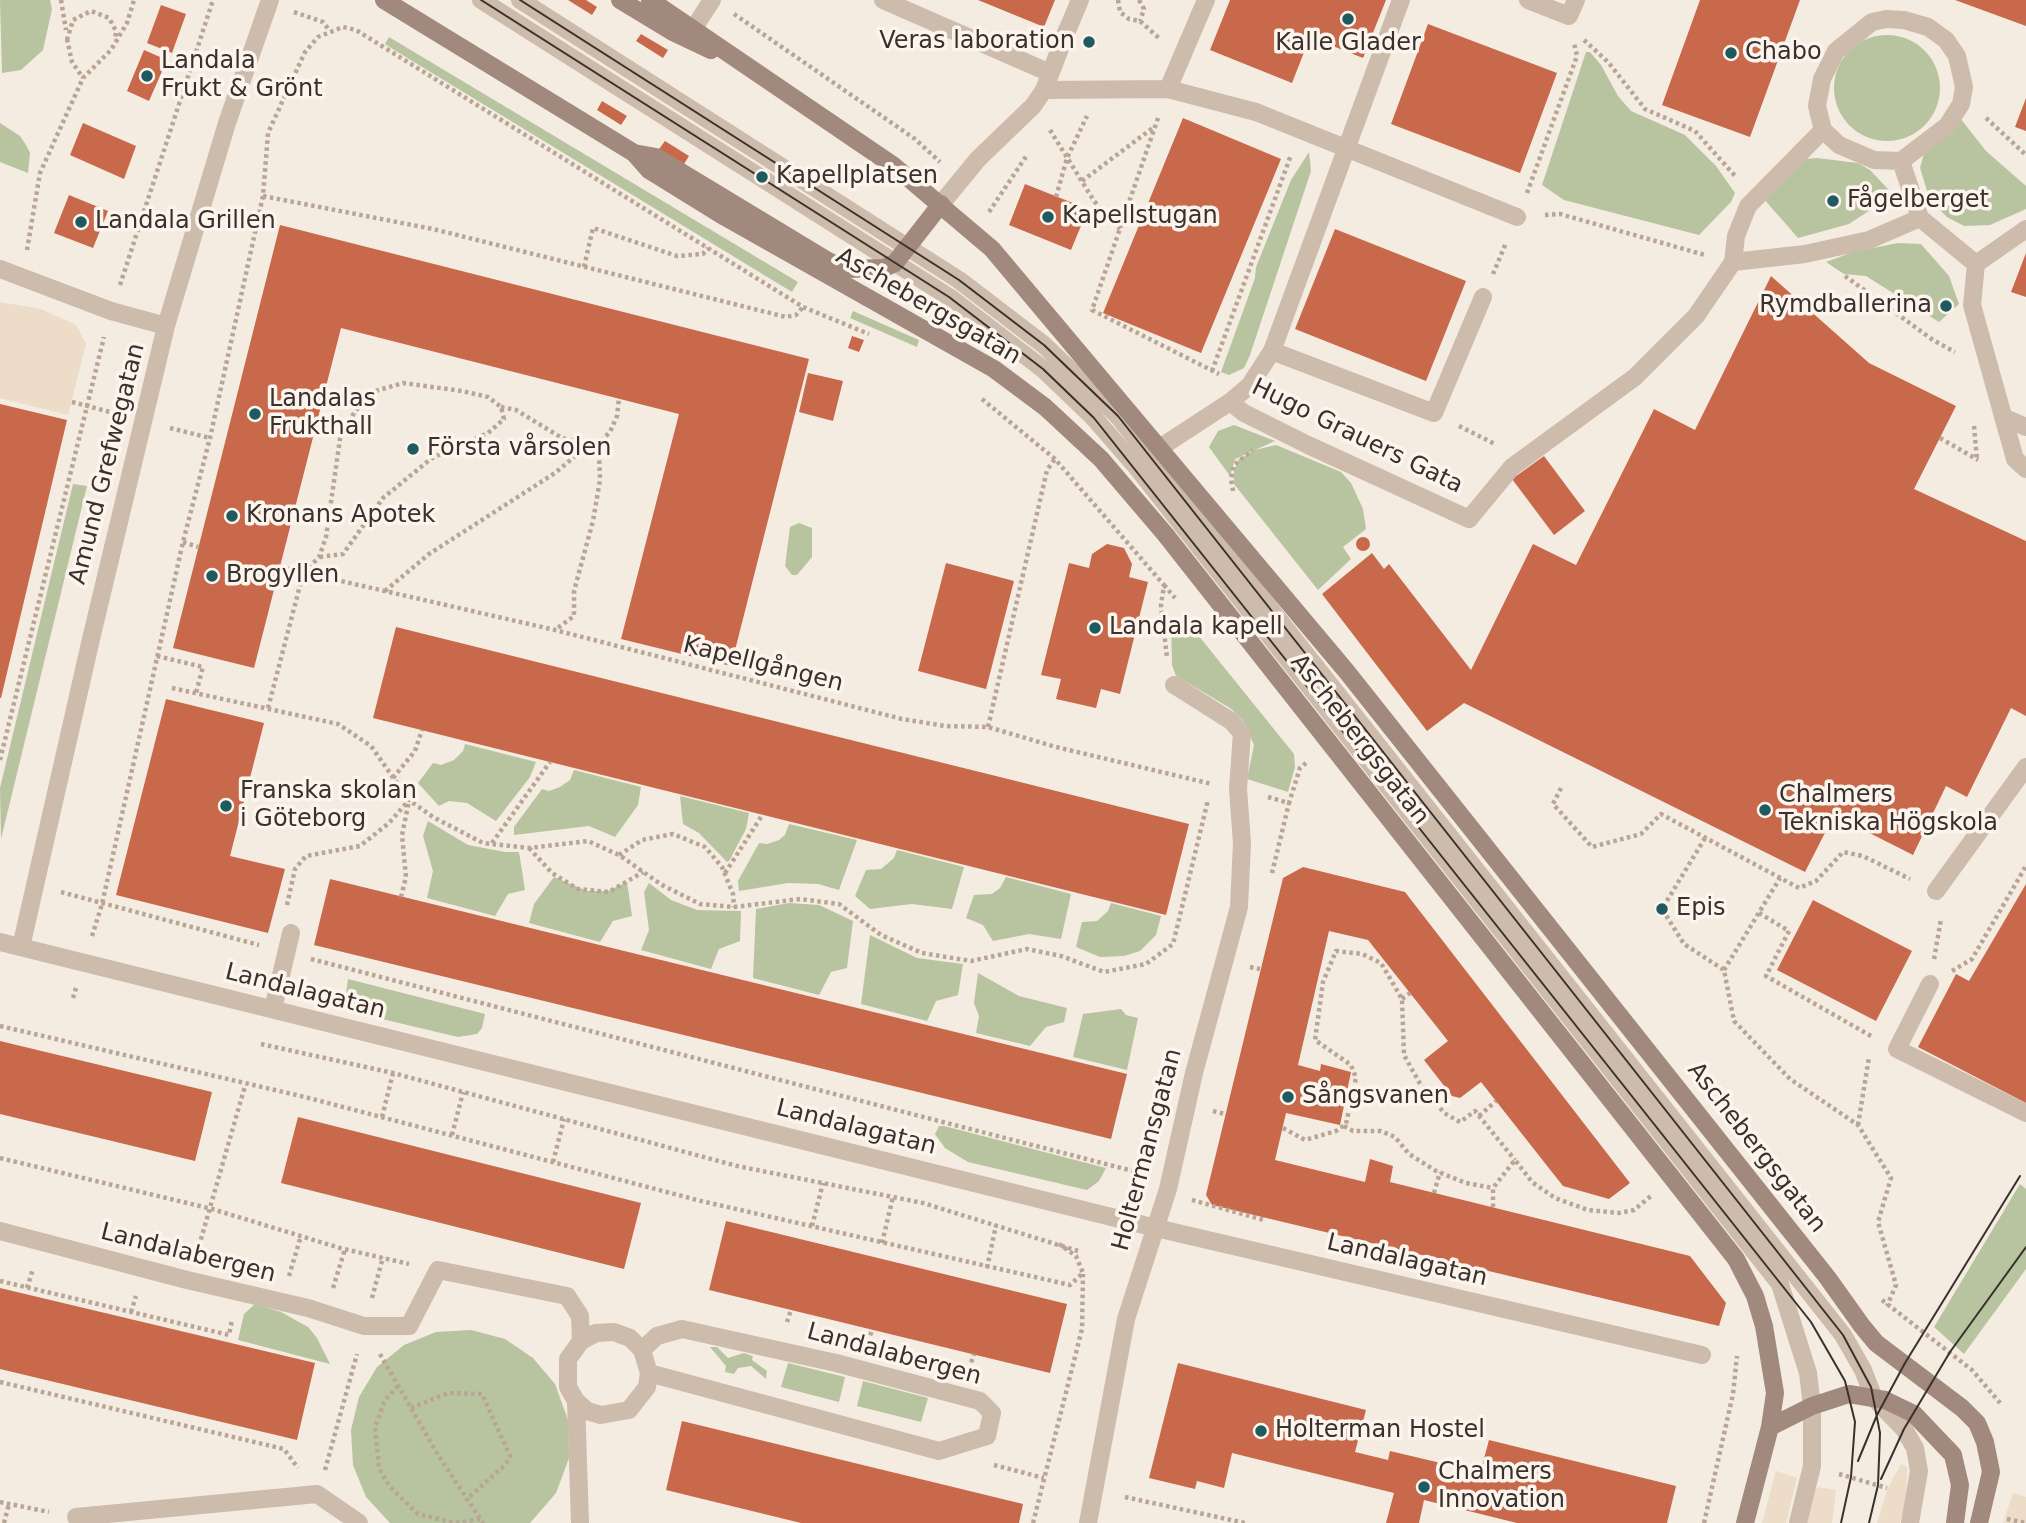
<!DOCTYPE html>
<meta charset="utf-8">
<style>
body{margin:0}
canvas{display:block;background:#f4ebe1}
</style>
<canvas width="2026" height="1523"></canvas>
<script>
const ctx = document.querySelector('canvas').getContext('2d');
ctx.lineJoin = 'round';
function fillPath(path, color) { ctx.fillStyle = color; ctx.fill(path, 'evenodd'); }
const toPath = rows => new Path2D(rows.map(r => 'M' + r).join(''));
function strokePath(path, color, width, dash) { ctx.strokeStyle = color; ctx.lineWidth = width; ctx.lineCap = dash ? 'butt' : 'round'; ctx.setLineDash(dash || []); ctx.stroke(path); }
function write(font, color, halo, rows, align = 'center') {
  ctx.font = font + ' "DejaVu Sans",sans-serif'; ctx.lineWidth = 7; ctx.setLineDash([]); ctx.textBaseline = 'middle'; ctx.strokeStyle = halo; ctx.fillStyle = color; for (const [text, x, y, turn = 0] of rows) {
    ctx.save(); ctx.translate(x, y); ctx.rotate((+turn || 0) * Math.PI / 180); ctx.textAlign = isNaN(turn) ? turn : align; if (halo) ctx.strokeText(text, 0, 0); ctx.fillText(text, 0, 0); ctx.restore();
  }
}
fillPath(toPath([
 [0,0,50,0,52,9,43,50,21,70,2,73],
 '1834 88a53 53 0 1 1 106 0a53 53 0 1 1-106 0Z',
 [389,37,798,282,792,292,391,48,385,44],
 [1586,52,1590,52,1601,65,1618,96,1631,111,1685,135,1716,166,1735,193,1731,202,1699,235,1564,200,1542,185],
 [1960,118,1986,151,2026,186,2026,209,1990,225,1964,226,1947,217,1930,200,1920,168,1925,149],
 [0,123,20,136,26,145,30,153,28,173,0,162],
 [1309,152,1311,171,1250,355,1244,368,1229,375,1221,372,1255,278,1256,267,1291,180],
 [1817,158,1858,163,1870,170,1888,189,1887,199,1849,224,1798,238,1763,198,1805,159],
 [1898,243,1921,244,1949,276,1959,304,1939,322,1866,276,1844,274,1826,262,1853,252],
 [853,311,919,340,917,347,850,318],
 [1234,425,1275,441,1235,459,1230,476,1209,447,1218,431],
 [1276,445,1341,472,1351,483,1363,509,1366,529,1343,547,1351,559,1318,590,1234,484,1234,471,1239,459,1255,450],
 [73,484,87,486,1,839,0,788],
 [799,523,812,528,812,557,797,575,792,575,785,566,790,527],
 [1171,619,1198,635,1294,754,1295,767,1288,792,1247,779,1254,745,1243,720,1230,708,1176,676,1172,665],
 [465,744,536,762,530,777,496,821,467,803,449,801,439,806,418,783,433,763,441,765,454,760,463,751],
 [574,770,641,787,638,805,615,837,589,826,514,835,514,827,542,789,549,791,560,787,570,780],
 [680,796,749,813,746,829,729,861,727,862,699,833,683,824],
 [428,821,468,845,505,852,519,852,525,890,508,894,495,916,427,898,433,871,423,836],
 [789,824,857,840,839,890,818,884,788,883,739,891,738,881,759,843,767,844,779,840,785,835],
 [897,850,964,867,952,909,912,904,870,909,855,896,866,870,881,869,894,858],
 [554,877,587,891,608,891,627,882,632,916,613,921,600,942,529,923,534,904],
 [1006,877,1071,894,1061,939,1029,934,993,941,983,925,966,918,974,895,992,894,1000,888],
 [649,883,671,900,697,910,741,911,740,941,719,949,711,969,641,950,649,930,644,892],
 [789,903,819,905,853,921,847,968,831,972,819,995,753,978,756,909],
 [1111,903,1161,916,1156,935,1140,951,1124,956,1100,957,1076,947,1082,922,1097,921,1108,911],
 [870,935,917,958,963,964,958,995,936,1001,927,1021,861,1004],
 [978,973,1019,996,1067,1008,1064,1022,1046,1027,1030,1046,976,1033,979,1016,974,1003],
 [348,979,485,1014,482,1028,477,1034,458,1037,344,1010],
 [1121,1009,1126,1015,1138,1018,1127,1070,1073,1057,1083,1014],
 [939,1126,944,1126,1106,1168,1099,1181,1087,1190,968,1162,945,1148,935,1134],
 [2020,1184,2026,1189,2026,1269,1964,1354,1934,1327],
 [255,1304,281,1312,308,1327,317,1338,330,1364,238,1340,244,1314],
 [471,1330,505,1339,533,1358,555,1384,568,1420,569,1458,556,1493,530,1523,390,1523,366,1497,353,1465,351,1430,359,1397,377,1367,404,1345,436,1332],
 [710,1347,717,1347,728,1358,744,1353,753,1356,752,1360,767,1371,766,1379,751,1366,738,1368,734,1374,725,1372,726,1366],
 [788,1363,845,1377,839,1402,781,1387],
 [863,1381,928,1398,921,1422,857,1406]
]), '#b8c4a0');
fillPath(toPath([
 [0,302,41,309,76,325,86,344,68,415,0,398],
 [1901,1464,1907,1467,1906,1501,1900,1523,1877,1523,1888,1488],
 [1776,1471,1797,1478,1786,1523,1762,1523],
 [1818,1487,1836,1490,1832,1523,1803,1523,1809,1500],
 [2013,1493,2026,1497,2026,1523,2003,1523]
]), '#ecdcc8');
fillPath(toPath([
 [568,0,586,0,597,7,592,15],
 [978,0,1055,0,1044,27],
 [1230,0,1386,0,1363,58,1310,37,1292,83,1210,50],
 [1700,0,1800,0,1750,137,1662,105],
 [1955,0,2026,0,2026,26],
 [161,5,186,14,172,53,147,43],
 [1428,24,1557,73,1520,173,1391,124],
 [641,34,668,50,663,58,636,41],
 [144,50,167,60,149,101,127,91],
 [2026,98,2026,131,2015,127],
 [602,101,627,116,621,125,597,110],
 [1183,118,1281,159,1201,353,1103,313],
 [83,123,136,146,124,179,70,155],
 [665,141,689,156,684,164,659,149],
 [1025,184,1088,209,1071,250,1009,225],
 [69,195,108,211,93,248,54,233],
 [280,225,809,359,731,666,621,639,679,414,341,328,254,668,173,648],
 [1335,229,1466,281,1426,381,1295,329],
 [2026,253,2026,297,2011,292],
 [1771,276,1869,363,1956,406,1914,489,2026,541,2026,716,2011,708,1967,797,1946,786,1913,855,1834,815,1805,872,1464,703,1427,731,1322,594,1372,553,1384,569,1389,564,1471,670,1533,544,1576,565,1654,409,1695,430],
 [852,336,864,340,859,352,848,348],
 [808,373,843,381,833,421,799,412],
 [0,404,67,420,1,698,0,698],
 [1544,456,1585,511,1554,535,1512,479],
 '1356 544a7 7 0 1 1 14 0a7 7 0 1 1-14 0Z',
 [1107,544,1124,548,1132,564,1129,577,1148,582,1120,694,1101,689,1096,708,1056,699,1061,679,1041,675,1069,563,1089,568,1092,554],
 [946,563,1014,581,986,689,918,671],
 [396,627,1189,824,1166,915,373,718],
 [166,699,264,723,230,856,285,869,268,933,116,895],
 [1303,867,1405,892,1630,1183,1609,1199,1563,1186,1481,1082,1460,1098,1452,1096,1424,1060,1448,1041,1368,940,1329,931,1298,1065,1320,1071,1321,1064,1351,1072,1340,1125,1286,1113,1275,1160,1365,1182,1370,1159,1393,1166,1390,1182,1690,1256,1726,1303,1719,1326,1212,1205,1206,1195,1283,878],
 [330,879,1127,1074,1111,1139,314,945],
 [2026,884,2026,1103,1918,1047,1956,974,1969,981],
 [1813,900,1912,951,1876,1021,1777,970],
 [0,1041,212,1092,195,1161,0,1114],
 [298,1117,641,1203,624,1269,281,1183],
 [726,1221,1067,1304,1050,1373,709,1290],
 [0,1288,315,1363,297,1440,0,1369],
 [1178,1363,1366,1410,1355,1452,1388,1460,1390,1451,1445,1464,1443,1473,1478,1481,1489,1440,1676,1486,1667,1523,1517,1523,1424,1500,1419,1523,1386,1523,1394,1493,1232,1453,1224,1488,1197,1481,1195,1489,1149,1478],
 [682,1421,1023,1504,1019,1523,801,1523,666,1490]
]), '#c8694b');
strokePath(toPath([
 [61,0,66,30],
 [1118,0,1120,12,1129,19,1140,21,1160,39],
 [1139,0,1144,9,1140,21],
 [294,12,323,22,329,30],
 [734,14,915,139,940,162],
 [67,39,72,62,83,78],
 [67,40,73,20,91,11,109,18,116,31,115,40],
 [1584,40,1608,62,1645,109,1695,131,1736,177],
 [1158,118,1092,310,1219,374],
 [1986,118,2026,155],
 [1050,130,1094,201,1120,229],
 [1082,181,1154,127],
 [1527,193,1577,56,1574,43],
 [263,196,433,229,786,317,796,315,803,307],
 [1056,197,1067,158,1087,116],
 [989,212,1027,155],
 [1545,215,1560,214,1705,255],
 [27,250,40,173,83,78,111,50,127,23,134,0],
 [584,267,593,228,677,256,703,254,708,248],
 [1493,274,1506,243],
 [1845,276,1933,340,1955,352],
 [120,285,213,0],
 [1212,371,1291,155],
 [982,399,1055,459,1164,585,1161,605,1167,658],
 [72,402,118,414],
 [501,407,516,410,562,438,596,446,599,453,600,480,593,521,574,591,574,616,555,630],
 [1459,426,1495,444],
 [1974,426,1977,460],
 [170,428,210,438],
 [1940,438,1978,460],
 [596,446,610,432,617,416,619,398],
 [1233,491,1231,479,1234,465,1253,450],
 [183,542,198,547],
 [280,567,555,630,902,719,945,726,988,727,1056,747,1212,784],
 [1164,585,1175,598],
 [385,591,429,554,555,473,587,446],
 [157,656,203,667,196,693],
 [172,688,338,724,371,746,409,800,433,817,483,843,529,848,588,841,619,855,662,885,700,904,734,907,800,899,839,904,881,935,922,953,971,961,1027,949,1061,956,1104,972,1146,964,1173,944,1208,800],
 [268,708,303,574,319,557,326,537,340,439,354,413,372,392,403,383,462,391,488,397,501,407,504,419,488,433,432,458,383,498,343,554,319,557],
 [988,727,1047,470,1055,459],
 [0,760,104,337],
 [393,778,415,751,422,730],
 [1561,788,1553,804,1592,847,1641,834,1661,814,1799,888,1816,881,1843,852,1863,856,1910,879],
 [1268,797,1289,803,1300,768,1306,763],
 [1705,838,1662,909,1684,944,1724,970,1734,1021,1790,1079,1858,1125,1891,1178,1878,1222,1896,1285,1887,1306],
 [492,843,550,762],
 [529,848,552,873,578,889,609,892,643,872],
 [619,855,642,840,673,834,705,847,722,867,733,894,734,907],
 [725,873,763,814],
 [1272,873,1289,803],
 [61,892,259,945],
 [401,897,406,877,402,835,409,801],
 [287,905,295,869,306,856,360,846,389,823,409,800],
 [1759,913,1789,931,1766,976,1871,1036],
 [92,936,102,904,183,542,210,438,263,196,268,133,305,52,318,37,343,27,356,30,803,307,869,334],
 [311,959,1133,1171,1138,1185],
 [1934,959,1941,919],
 [1250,967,1260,969],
 [1724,970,1780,878],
 [1952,971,1972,959,2026,866],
 [73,998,76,988],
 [1402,999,1410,993],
 [0,1026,305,1097,701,1201,1070,1285,1083,1273,1076,1256,1059,1244],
 [261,1044,393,1073,737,1166,923,1203,1078,1251],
 [1213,1111,1225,1114],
 [1479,1116,1496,1101],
 [382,1117,393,1073],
 [1858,1125,1869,1057],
 [1344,1126,1353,1131,1381,1131,1395,1137,1409,1154,1436,1171,1466,1183,1493,1188],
 [1283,1128,1305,1140,1336,1131,1346,1124,1356,1078,1351,1065,1315,1040,1323,982,1336,951,1362,954,1381,963,1402,999,1404,1055,1419,1082,1444,1113,1460,1122,1475,1111,1515,1160],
 [452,1135,463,1092],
 [0,1158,212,1209,340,1248,409,1264],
 [553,1162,564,1119],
 [1434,1193,1440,1172],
 [1192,1200,1264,1220],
 [1493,1207,1493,1188,1515,1160,1532,1182,1555,1198,1588,1210,1619,1213,1634,1210,1652,1195],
 [812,1226,823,1183],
 [882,1243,893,1197],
 [197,1253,245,1086],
 [987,1268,996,1225],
 [289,1276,301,1236],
 [0,1281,229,1335,232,1320],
 [27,1288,33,1269],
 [333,1288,345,1249],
 [372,1298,383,1257],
 [1882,1300,1972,1370,2001,1404],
 [131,1312,136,1296],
 [787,1322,791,1310],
 [868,1342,872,1330],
 [380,1354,438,1455,483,1523],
 [969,1369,974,1354],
 [0,1382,284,1449,298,1468],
 [398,1386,385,1400,375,1427,379,1468,389,1486,418,1514,455,1523,480,1519],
 [411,1408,448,1393,482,1394,510,1456,506,1464,467,1499],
 [994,1465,1044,1478],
 [325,1470,357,1354],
 [1839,1474,1887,1488],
 [1125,1497,1245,1523],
 [0,1502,49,1512],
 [2007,1519,2026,1523],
 [4,1523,9,1504],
 [1033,1523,1082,1329,1083,1274],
 [1704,1523,1733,1394,1737,1356]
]), '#b9a596', 4.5, [3.5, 3.5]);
strokePath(toPath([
 [481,0,949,297,1043,369,1094,418,1134,464,1780,1284,1808,1373,1812,1406,1812,1466,1798,1523],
 [520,0,959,280,1044,345,1118,416,1843,1335,1863,1370,1874,1398,1904,1429,1915,1448,1919,1471,1910,1523],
 [883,0,1050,73],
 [1528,0,1569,16,1576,0],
 [694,28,712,0],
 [1168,89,1206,0],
 [1044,90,1168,89,1256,112],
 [941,204,978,159,1033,106,1044,90,1066,33],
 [1272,351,1434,413,1483,297],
 [2003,417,2026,427],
 [1161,447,1230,402,1244,413,1308,445,1469,519,1512,467,1635,377,1696,316,1733,262],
 [1174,685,1231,721,1242,733,1238,789],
 [1930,984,1897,1049,2026,1113],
 [273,1009,291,933],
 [0,1231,187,1280,308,1308,364,1326,409,1326,438,1270,567,1296,580,1316,581,1341],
 [642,1350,657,1336,682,1329,836,1363,980,1401,992,1413,987,1436,939,1451,649,1373],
 [576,1401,587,1411,601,1415,629,1410,647,1387,649,1373,642,1350,630,1338,614,1332,596,1333,581,1341,568,1359,568,1387,576,1401,580,1523],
 [76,1517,317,1494,359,1523]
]), '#cdbbac', 18);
strokePath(toPath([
 [1886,19,1904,20,1928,27,1946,40,1957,56,1964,87,1961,104,1947,126,1901,161,1874,160,1839,145,1823,130,1817,106,1822,79,1836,51,1872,22,1886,19],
 [1066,33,1080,0],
 [1256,112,1517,217],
 [1823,130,1748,206,1736,236,1733,262,1805,254,1869,240,1920,218],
 [1901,161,1920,218,1976,264],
 [1976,264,1972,305,2015,459,2026,469],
 [1976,264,2026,229],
 [0,269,111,311,166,326],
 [1230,402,1250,385,1272,351,1401,0],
 [1936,891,2026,767],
 [0,942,1156,1228,1702,1355],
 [21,947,91,639,166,326,227,123,270,0],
 [1088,1523,1126,1319,1168,1189,1194,1073,1239,907,1242,843,1238,789]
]), '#cdbbac', 18);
strokePath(toPath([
 [384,0,634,153,649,170,725,217,994,369,1045,407,1101,459,1165,534,1736,1259,1755,1296,1764,1326,1775,1393,1770,1427,1745,1523],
 [620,0,673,32,711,50],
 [650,0,894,166,992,249,1347,672,1827,1277,1862,1326,1876,1343,1962,1408,1977,1423,1985,1442,1991,1472,1979,1523],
 [634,153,656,157,828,261,847,269,884,268,895,263,941,204],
 [1770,1427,1812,1406,1849,1394,1885,1400,1914,1414,1953,1455,1960,1485,1955,1523]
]), '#a18a7d', 18);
strokePath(toPath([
 [481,0,949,297,1043,369,1094,418,1811,1322,1845,1381,1855,1422,1851,1477,1841,1523],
 [520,0,959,280,1044,345,1118,416,1843,1335,1871,1387,1880,1433,1878,1485,1869,1523],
 [1858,1461,1877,1415,1905,1363,2020,1176],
 [1881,1479,1904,1429,1950,1352,2026,1247]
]), '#3b302b', 2);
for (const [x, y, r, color] of [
 [1348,19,7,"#1f5a5e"],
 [1089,42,7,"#1f5a5e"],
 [1731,53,7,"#1f5a5e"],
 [147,76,7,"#1f5a5e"],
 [762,177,7,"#1f5a5e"],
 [1833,201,7,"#1f5a5e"],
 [1048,217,7,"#1f5a5e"],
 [81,222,7,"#1f5a5e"],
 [1946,306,7,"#1f5a5e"],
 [255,414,7,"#1f5a5e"],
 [413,449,7,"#1f5a5e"],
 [232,516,7,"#1f5a5e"],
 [212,576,7,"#1f5a5e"],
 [1095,628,7,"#1f5a5e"],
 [226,806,7,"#1f5a5e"],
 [1765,810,7,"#1f5a5e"],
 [1662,909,7,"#1f5a5e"],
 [1288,1097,7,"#1f5a5e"],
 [1261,1431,7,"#1f5a5e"],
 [1424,1487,7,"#1f5a5e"]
]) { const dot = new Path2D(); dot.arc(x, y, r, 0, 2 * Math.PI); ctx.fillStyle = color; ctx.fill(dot); strokePath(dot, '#fbf5ee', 2.5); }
write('24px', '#3b302b', '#fbf5ee', [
 ["Veras laboration",1075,42,"right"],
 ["Kalle Glader",1348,44,"center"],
 ["Chabo",1745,53],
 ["Landala",161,62],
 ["Frukt & Grönt",161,90],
 ["Kapellplatsen",776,177],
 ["Fågelberget",1847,201],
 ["Kapellstugan",1062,217],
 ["Landala Grillen",95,222],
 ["Rymdballerina",1932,306,"right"],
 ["Landalas",269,400],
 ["Frukthall",269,428],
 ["Första vårsolen",427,449],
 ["Kronans Apotek",246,516],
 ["Brogyllen",226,576],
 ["Landala kapell",1109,628],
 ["Franska skolan",240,792],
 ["i Göteborg",240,820],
 ["Chalmers",1779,796],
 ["Tekniska Högskola",1779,824],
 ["Epis",1676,909],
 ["Sångsvanen",1302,1097],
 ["Holterman Hostel",1275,1431],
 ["Chalmers",1438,1473],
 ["Innovation",1438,1501]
], 'left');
write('24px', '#3b302b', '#fbf5ee', [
 ["Aschebergsgatan",928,307,30],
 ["Hugo Grauers Gata",1357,437,26],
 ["Amund Grefwegatan",108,464,-76],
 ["Kapellgången",763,665,14],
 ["Aschebergsgatan",1359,740,52],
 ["Landalagatan",305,992,14],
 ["Landalagatan",856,1128,14],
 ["Aschebergsgatan",1756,1148,52],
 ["Holtermansgatan",1148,1150,-75],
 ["Landalabergen",188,1254,14],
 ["Landalagatan",1407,1261,13],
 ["Landalabergen",894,1355,15]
]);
</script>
